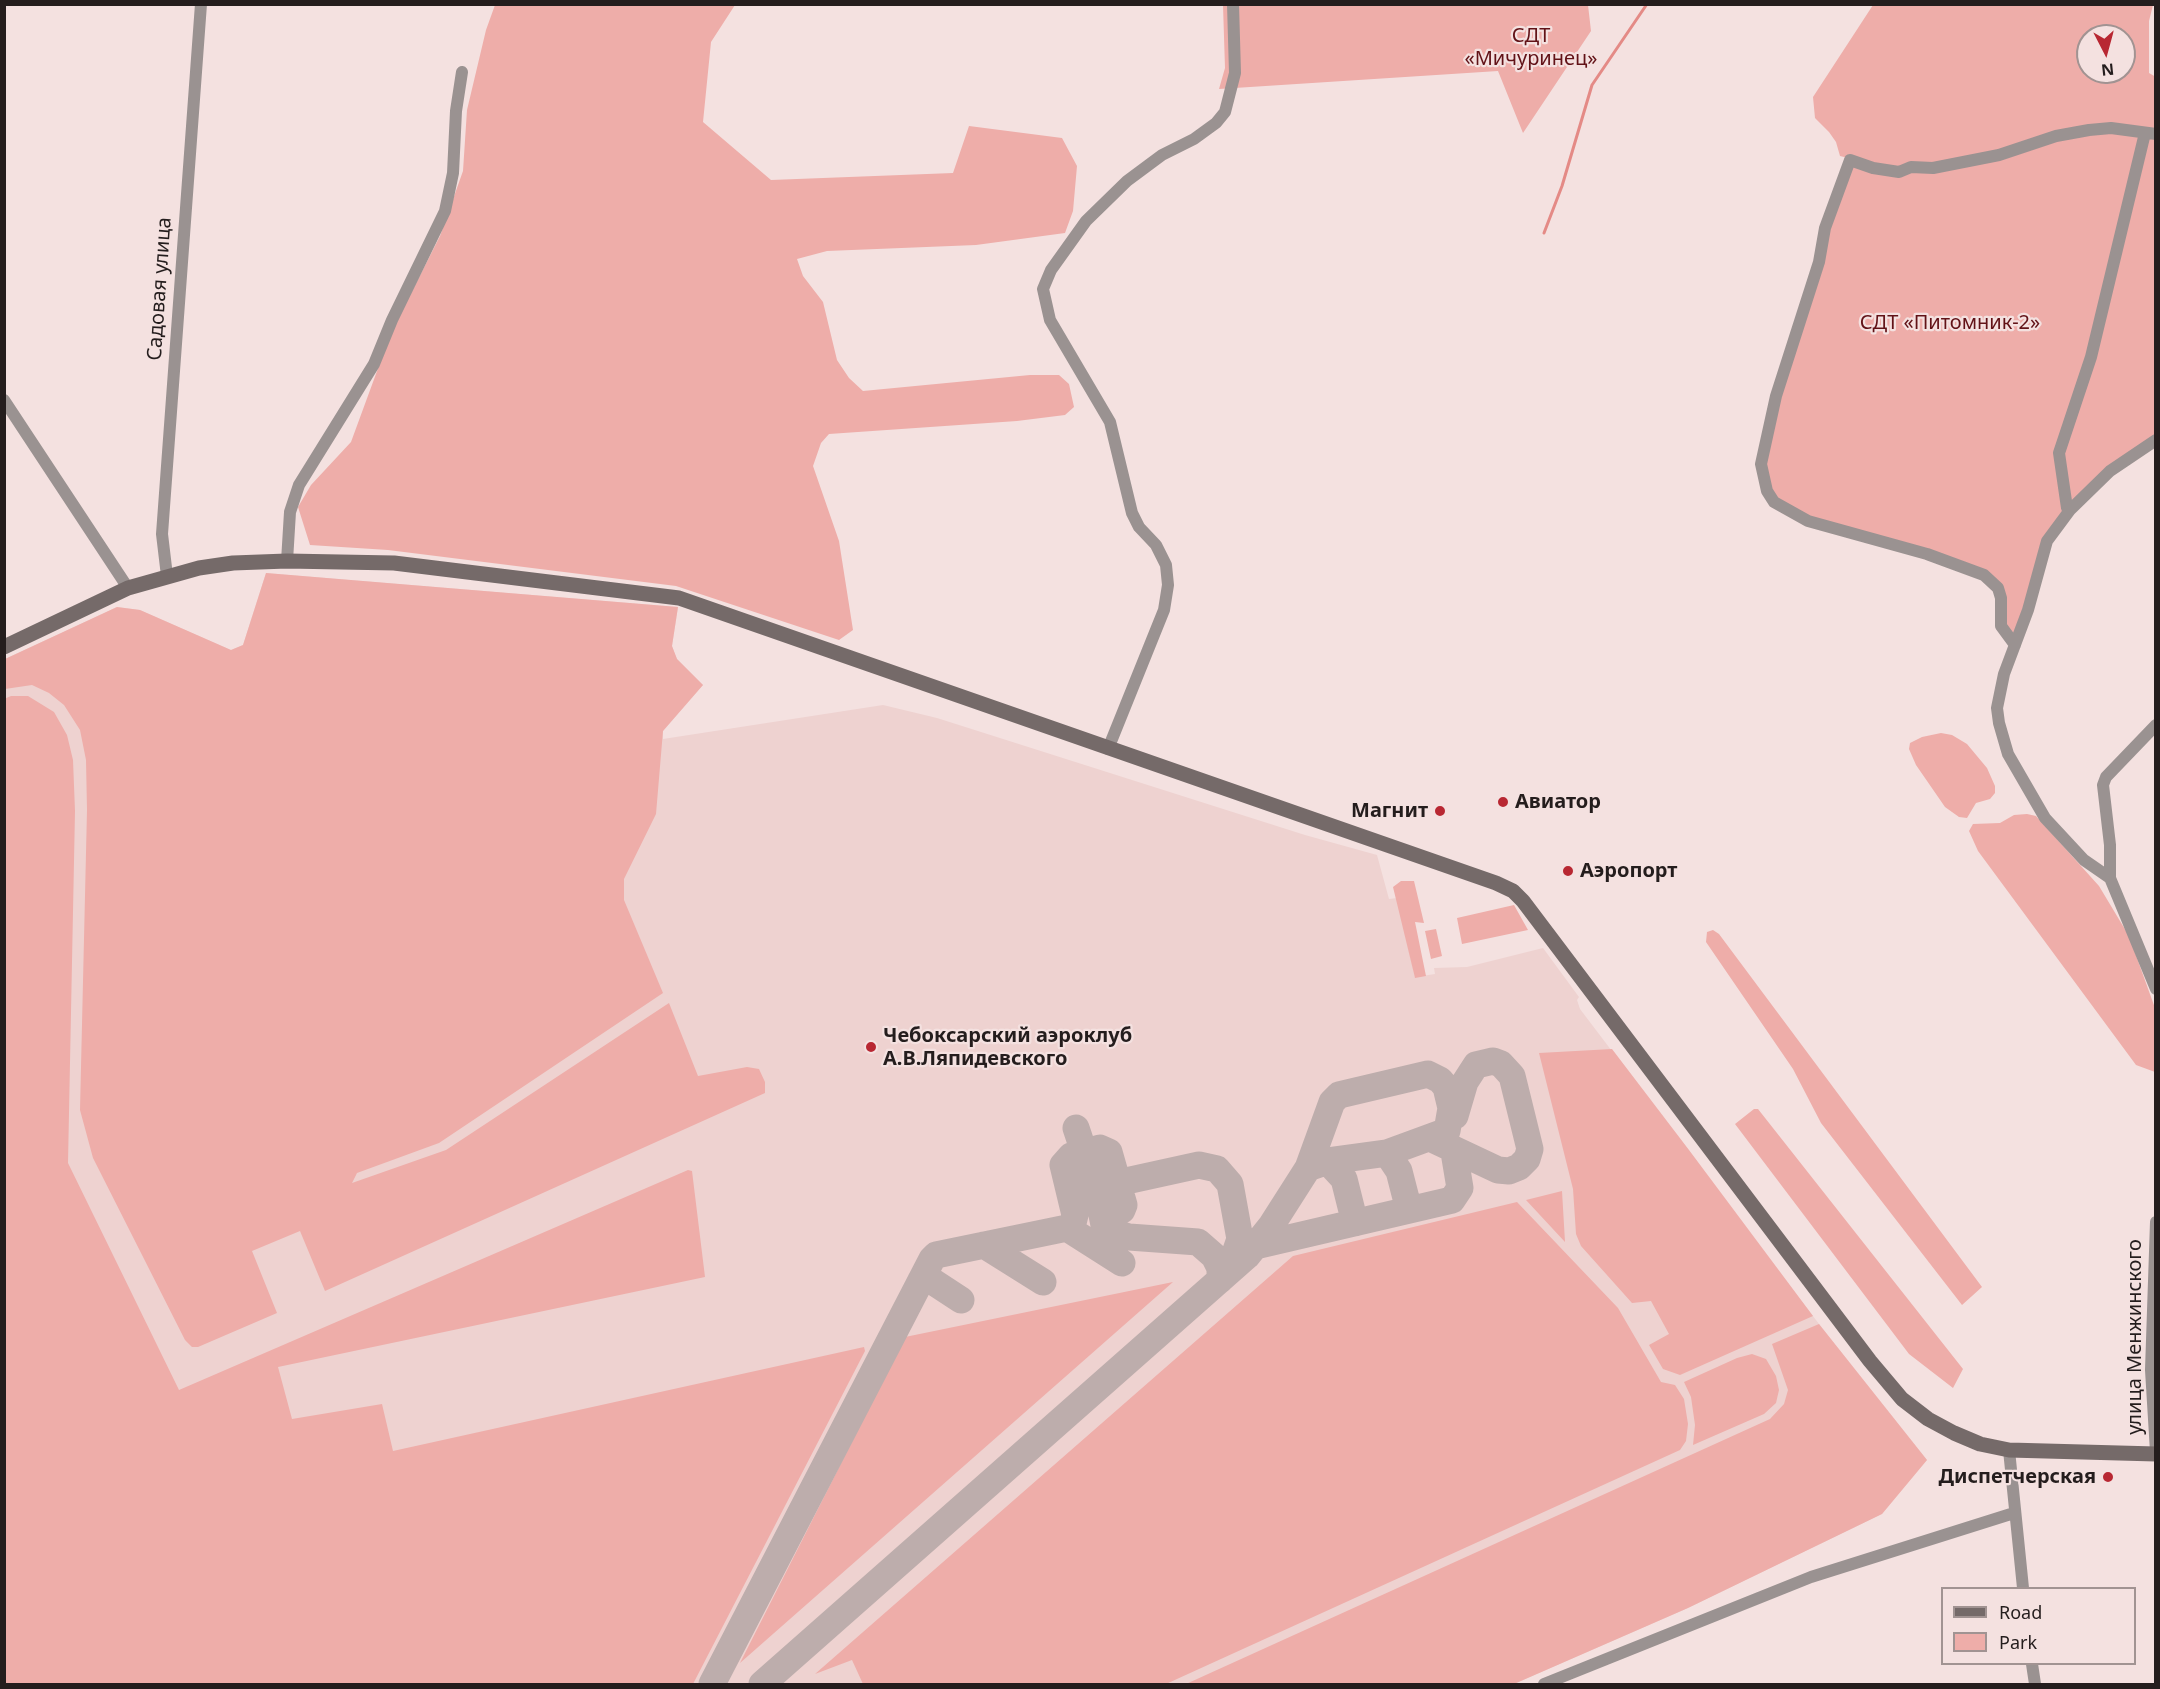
<!DOCTYPE html>
<meta charset="utf-8">
<style>
body{margin:0}
#map{position:relative;width:2160px;height:1689px;overflow:hidden;background:#f4e1e0;font-family:"Noto Sans",sans-serif}
canvas{display:block}
.frame{position:absolute;inset:0;border:6px solid #241d1d;pointer-events:none}
.legend{position:absolute;left:1941px;top:1587px;width:195px;height:78px;box-sizing:border-box;background:#f4e1e0;border:2px solid #a19392;margin:0;padding:8px 10px;list-style:none;font-size:18px;color:#241d1d}
.legend li{display:flex;align-items:center;gap:12px;height:30px}
.legend b{width:30px;border:2px solid #a19392}
.north{position:absolute;left:2076px;top:24px;width:60px;height:60px;box-sizing:border-box;background:#f4e1e0;border:2px solid #a19392;border-radius:50%;rotate:174deg;font-size:16px;font-weight:700;line-height:24px;text-align:center;color:#241d1d}
.north::after{content:'';display:block;margin:auto;width:21px;height:27px;background:#b82732;clip-path:polygon(50% 0,100% 100%,50% 72%,0 100%)}
</style>
<div id="map">
<canvas width="2160" height="1689"></canvas>
<div class="frame"></div>
<ul class="legend">
<li><b style="height:8px;background:#756a69"></b>Road</li>
<li><b style="height:16px;background:#eeada9"></b>Park</li>
</ul>
<div class="north">N</div>
</div>
<script>
const ctx = document.querySelector('canvas').getContext('2d');
ctx.lineJoin = 'round';
function fillPath(path, color) { ctx.fillStyle = color; ctx.fill(path, 'evenodd'); }
const toPath = rows => new Path2D(rows.map(r => 'M' + r).join(''));
function strokePath(path, color, width, dash) { ctx.strokeStyle = color; ctx.lineWidth = width; ctx.lineCap = dash ? 'butt' : 'round'; ctx.setLineDash(dash || []); ctx.stroke(path); }
function write(font, color, halo, rows, align = 'center') {
  ctx.font = font + ' "Noto Sans",sans-serif'; ctx.lineWidth = 4.5; ctx.setLineDash([]); ctx.textBaseline = 'middle'; ctx.strokeStyle = halo; ctx.fillStyle = color; for (const [text, x, y, turn = 0] of rows) {
    ctx.save(); ctx.translate(x, y); ctx.rotate((+turn || 0) * Math.PI / 180); ctx.textAlign = isNaN(turn) ? turn : align; if (halo) ctx.strokeText(text, 0, 0); ctx.fillText(text, 0, 0); ctx.restore();
  }
}
fillPath(toPath([
 [266,573,678,607,672,646,677,659,703,685,663,731,663,739,883,705,937,718,1305,835,1377,855,1389,899,1397,898,1415,977,1435,974,1434,968,1467,967,1543,948,1579,997,1577,1000,1580,1009,1819,1324,1927,1460,1882,1514,1688,1608,1514,1684,5,1684,5,659,117,607,140,610,231,650,243,645]
]), '#eed2d0');
fillPath(toPath([
 [495,5,735,5,711,42,703,122,771,180,953,173,969,126,1062,138,1077,166,1073,211,1065,233,976,245,827,251,797,259,803,276,823,302,837,360,849,378,863,391,1030,375,1059,375,1069,384,1074,407,1065,415,1017,421,829,434,821,443,813,466,839,541,853,630,839,640,676,586,388,550,310,545,298,507,311,485,351,442,391,333,440,236,463,171,467,110,486,30],
 [1223,5,1588,5,1591,31,1523,133,1498,71,1219,89,1225,68],
 [1873,5,2153,5,2149,21,2149,73,2156,77,2155,438,2109,469,2068,507,2060,454,2093,356,2146,138,2141,137,2089,358,2058,453,2065,513,2045,540,2029,600,2014,638,2003,626,2001,616,2003,598,2000,588,1985,573,1809,518,1785,507,1769,492,1763,465,1777,395,1821,262,1827,228,1852,159,1840,156,1836,142,1829,132,1815,118,1813,97],
 [2088,36,2124,36,2124,72,2088,72],
 [266,573,678,607,672,646,677,659,703,685,663,731,656,814,624,879,624,900,663,993,439,1143,357,1173,352,1183,446,1150,669,1003,698,1076,747,1067,759,1069,765,1082,765,1093,325,1291,300,1231,252,1251,277,1313,198,1347,192,1347,185,1340,93,1158,80,1110,87,810,86,760,80,730,64,705,49,693,32,685,5,689,5,659,117,607,140,610,231,650,243,645],
 [11,696,28,696,54,712,67,735,73,760,75,811,68,1163,179,1390,688,1170,692,1171,705,1277,278,1367,292,1419,382,1404,393,1451,864,1347,865,1351,693,1684,5,1684,4,699],
 [1941,733,1952,735,1967,744,1987,768,1995,786,1995,793,1990,799,1976,803,1967,818,1959,817,1945,807,1916,765,1909,749,1910,743,1922,737],
 [2027,814,2036,816,2099,886,2129,936,2155,1008,2155,1072,2136,1065,1978,851,1969,831,1973,824,2000,823,2014,815],
 [1401,881,1414,881,1424,923,1415,922,1426,976,1415,978,1393,887],
 [1514,905,1528,930,1462,944,1457,918],
 [1436,929,1442,956,1431,959,1425,931],
 [1713,930,1719,934,1982,1287,1962,1305,1821,1123,1793,1069,1706,942,1707,932],
 [1612,1049,1689,1150,1813,1316,1680,1375,1663,1369,1649,1345,1669,1334,1651,1301,1632,1303,1581,1246,1576,1234,1573,1189,1539,1053],
 [1754,1109,1758,1109,1963,1369,1953,1388,1909,1354,1735,1124],
 [1562,1191,1565,1242,1526,1200],
 [1517,1202,1618,1308,1661,1382,1675,1385,1684,1399,1688,1424,1686,1441,1680,1450,1166,1684,863,1684,852,1660,815,1674,1293,1256],
 [1173,1282,740,1663,905,1337],
 [1819,1324,1927,1460,1882,1514,1688,1608,1514,1684,1186,1684,1770,1419,1784,1404,1788,1390,1772,1344],
 [1752,1354,1766,1359,1776,1376,1779,1390,1776,1403,1764,1414,1693,1445,1695,1425,1691,1397,1684,1382,1737,1358]
]), '#eeada9');
strokePath(toPath([
 [1544,233,1562,186,1592,85,1647,4]
]), '#e48a86', 3);
strokePath(toPath([
 [1430,1138,1498,1170,1509,1171,1519,1167,1527,1159,1530,1149,1512,1076,1501,1064,1493,1061,1476,1065,1465,1082,1455,1116],
 [1387,1153,1399,1171,1409,1210],
 [1321,1162,1331,1165,1344,1179,1355,1223],
 [1067,1228,1122,1263],
 [984,1245,1043,1282],
 [1255,1246,1452,1200,1460,1188,1454,1152,1449,1146],
 [921,1280,932,1281,961,1300],
 [1220,1280,1220,1268,1214,1256,1198,1242,1129,1237,1110,1231,1104,1225,1101,1210,1107,1190,1117,1183,1199,1165,1217,1169,1230,1184,1240,1239,1229,1271],
 [712,1684,932,1259,936,1255,1067,1228,1073,1223,1075,1215,1063,1165,1071,1156,1079,1153,1089,1151,1100,1148,1109,1152,1124,1205,1122,1210,1111,1214,1101,1210,1084,1152,1076,1128],
 [762,1684,1247,1256,1271,1226,1308,1168,1328,1161,1387,1153,1447,1131,1451,1108,1446,1087,1440,1080,1428,1074,1339,1095,1332,1102,1308,1168]
]), '#bdadac', 27);
strokePath(toPath([
 [4,400,128,588],
 [2156,440,2110,471,2070,510,2047,541,2028,610,2004,674,1997,708,1999,723,2008,754,2045,818,2084,860,2110,878,2156,989],
 [2070,510,2067,508,2059,453,2091,357,2145,133],
 [287,561,290,512,299,485,374,364,392,320,445,211,453,173,456,111,462,72],
 [167,576,162,534,201,4],
 [2015,645,2001,626,2001,598,1998,588,1984,575,1927,554,1808,521,1774,502,1767,491,1761,464,1776,396,1819,262,1825,228,1850,160,1873,168,1899,172,1911,167,1933,168,1999,155,2056,136,2089,130,2111,128,2156,134],
 [1108,749,1164,610,1168,585,1166,565,1156,545,1139,527,1132,513,1110,422,1050,320,1043,289,1051,270,1086,221,1127,181,1162,155,1194,139,1216,123,1225,112,1235,73,1233,4],
 [2110,878,2110,845,2103,785,2106,777,2156,725],
 [2156,1222,2151,1370,2156,1452],
 [2009,1450,2023,1588],
 [2032,1664,2035,1684],
 [1544,1684,1811,1577,2014,1513]
]), '#9a9291', 12);
strokePath(toPath([
 [4,647,128,588,199,568,233,563,287,561,394,563,679,598,1496,883,1513,891,1523,901,1870,1361,1902,1399,1928,1419,1954,1433,1980,1444,2009,1450,2156,1454]
]), '#756a69', 15);
for (const [x, y, r, color] of [
 [1503,802,6,"#b82732"],
 [1440,811,6,"#b82732"],
 [1568,871,6,"#b82732"],
 [871,1047,6,"#b82732"],
 [2108,1477,6,"#b82732"]
]) { const dot = new Path2D(); dot.arc(x, y, r, 0, 2 * Math.PI); ctx.fillStyle = color; ctx.fill(dot); strokePath(dot, '#f4e1e0', 2); }
write('20px', '#621217', '#f4e1e0', [
 ["СДТ",1531,36],
 ["«Мичуринец»",1531,59],
 ["СДТ «Питомник-2»",1950,323]
]);
write('20px', '#241d1d', '#f4e1e0', [
 ["Садовая улица",160,289,-86],
 ["улица Менжинского",2135,1337,-90]
]);
write('bold 20px', '#241d1d', '#f4e1e0', [
 ["Авиатор",1515,802],
 ["Магнит",1428,811,"right"],
 ["Аэропорт",1580,871],
 ["Чебоксарский аэроклуб",883,1036],
 ["А.В.Ляпидевского",883,1059],
 ["Диспетчерская",2096,1477,"right"]
], 'left');
</script>
